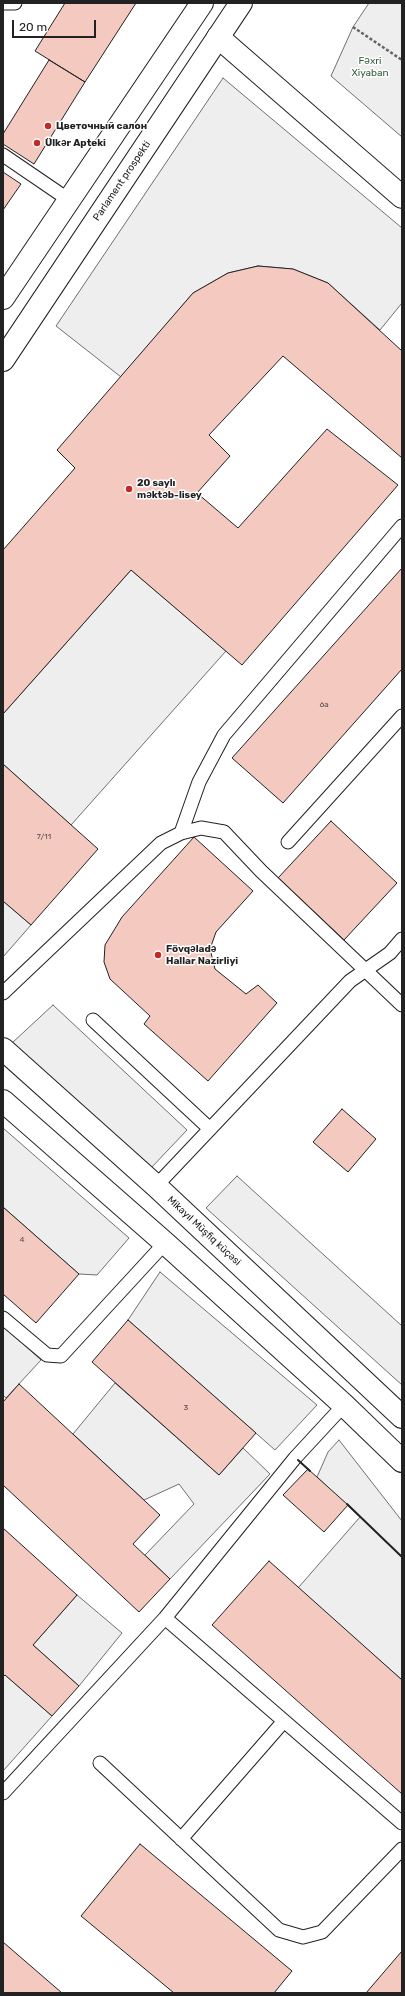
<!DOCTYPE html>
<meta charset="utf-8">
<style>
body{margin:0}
#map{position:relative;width:405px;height:1996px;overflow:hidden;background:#fff;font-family:Rubik,sans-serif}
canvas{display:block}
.frame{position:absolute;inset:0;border:4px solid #222;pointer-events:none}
.scale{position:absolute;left:12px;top:20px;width:84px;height:18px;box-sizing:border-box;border:2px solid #222;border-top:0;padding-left:5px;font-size:12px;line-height:14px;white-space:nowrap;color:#222;-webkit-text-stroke:3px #fff;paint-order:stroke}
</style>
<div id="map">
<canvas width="405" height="1996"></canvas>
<div class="frame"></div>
<div class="scale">20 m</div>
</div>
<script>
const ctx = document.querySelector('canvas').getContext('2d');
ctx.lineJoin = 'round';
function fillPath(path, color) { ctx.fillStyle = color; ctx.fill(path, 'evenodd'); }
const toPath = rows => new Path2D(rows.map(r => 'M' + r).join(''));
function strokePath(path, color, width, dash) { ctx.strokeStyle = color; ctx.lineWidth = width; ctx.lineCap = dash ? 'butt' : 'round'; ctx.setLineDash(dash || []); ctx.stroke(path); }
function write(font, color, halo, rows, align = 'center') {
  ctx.font = font + ' Rubik,sans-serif'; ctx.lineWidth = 3; ctx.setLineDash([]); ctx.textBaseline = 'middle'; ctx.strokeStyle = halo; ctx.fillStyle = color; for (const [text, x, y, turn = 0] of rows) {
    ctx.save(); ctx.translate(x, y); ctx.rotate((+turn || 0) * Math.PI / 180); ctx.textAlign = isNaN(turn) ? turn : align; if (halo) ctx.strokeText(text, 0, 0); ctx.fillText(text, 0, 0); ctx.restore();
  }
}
const green = toPath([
 [369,3,402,3,402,137,331,76,353,27,369,3],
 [223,78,402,228,402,303,380,330,328,283,293,269,258,266,228,273,193,293,121,377,56,326,223,78],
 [131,570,226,651,71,825,3,764,3,714,131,570],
 [53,1005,187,1130,151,1168,12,1043,53,1005],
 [3,1128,129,1238,97,1275,79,1274,3,1207,3,1128],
 [237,1176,402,1326,402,1385,206,1208,237,1176],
 [160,1272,317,1405,275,1450,128,1320,160,1272],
 [3,1326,41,1360,6,1398,3,1395,3,1326],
 [115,1383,219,1475,243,1448,270,1474,170,1579,145,1555,194,1504,179,1484,144,1500,73,1434,115,1383],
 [339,1440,402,1521,402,1680,298,1588,360,1517,317,1477,328,1452,339,1440],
 [77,1595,122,1633,79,1686,33,1645,77,1595],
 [5,1675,52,1716,3,1771,3,1677,5,1675]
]);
fillPath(green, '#eee');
strokePath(green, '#6f6f6f', 1);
const parking = toPath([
 [3,901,31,925,3,957,3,901]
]);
fillPath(parking, '#ededed');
strokePath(parking, '#6f6f6f', 1);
const building = toPath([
 [65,3,136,3,85,82,35,51,65,3],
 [49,60,85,82,34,164,3,144,3,134,49,60],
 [3,172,21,184,3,210,3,172],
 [258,266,293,269,328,283,402,351,402,458,283,356,209,435,230,456,197,493,238,528,327,429,398,485,242,665,131,570,3,714,3,550,75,468,57,450,193,293,228,273,258,266],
 [402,568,402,669,283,803,232,758,402,568],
 [3,764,98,849,31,925,3,901,3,764],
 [331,821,397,883,344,940,278,878,331,821],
 [194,837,253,891,216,932,210,949,215,969,246,994,258,985,277,1003,208,1081,144,1024,150,1016,110,979,104,962,105,945,122,917,194,837],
 [342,1109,376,1139,348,1172,313,1142,342,1109],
 [3,1207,79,1274,36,1323,3,1294,3,1207],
 [128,1320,256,1433,219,1475,92,1362,128,1320],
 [19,1384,160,1515,133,1544,170,1579,139,1612,3,1485,3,1402,19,1384],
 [308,1469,348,1505,324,1532,283,1495,308,1469],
 [3,1528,77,1595,33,1645,79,1686,52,1716,5,1675,3,1677,3,1528],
 [269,1561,402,1680,402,1794,212,1625,269,1561],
 [140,1844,292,1971,274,1993,174,1993,81,1916,140,1844],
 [3,1942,62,1993,3,1993,3,1942],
 [402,1951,402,1993,366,1993,402,1951]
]);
fillPath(building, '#f3c9c0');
strokePath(building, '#222', 1);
const service = toPath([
 [4,3,15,3],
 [3,155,69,200],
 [181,833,199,782,224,735,402,526],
 [288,842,402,716],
 [3,993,161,843,181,833,201,828,224,832,261,871,402,1005],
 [93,1020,210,1129],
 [156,1186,350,981,390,953,402,939],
 [3,1318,47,1355,61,1356,165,1243],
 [165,1618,402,1823],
 [100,1763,279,1930,303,1937,322,1932,402,1849],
 [3,1793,165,1618,295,1458,344,1405],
 [181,1839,284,1721]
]);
const tertiary = toPath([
 [218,37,402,197]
]);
const primary = toPath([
 [3,298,202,3],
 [3,360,241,3],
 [3,1049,156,1186,402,1417],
 [3,1101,165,1243,344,1405,402,1461]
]);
strokePath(service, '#222', 15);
strokePath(tertiary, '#222', 24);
strokePath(primary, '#222', 24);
strokePath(toPath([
 [353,27,402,60]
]), '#646464', 2.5, [3, 2]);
strokePath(service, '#fff', 13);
strokePath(tertiary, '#fff', 22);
strokePath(primary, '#fff', 22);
strokePath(toPath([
 [298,1460,310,1471],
 [347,1504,402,1557]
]), '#222', 2);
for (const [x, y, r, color] of [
 [48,126,4,"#c62828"],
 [37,143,4,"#c62828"],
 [129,489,4,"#c62828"],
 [158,955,4,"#c62828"]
]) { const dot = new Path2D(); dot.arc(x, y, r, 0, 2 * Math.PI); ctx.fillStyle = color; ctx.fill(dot); strokePath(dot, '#fff', 1.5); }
write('8px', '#564c4a', null, [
 ["6a",324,705],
 ["7/11",44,837],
 ["4",22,1240],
 ["3",186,1408]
]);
write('10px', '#2f5e38', '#fff', [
 ["Fəxri",370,61],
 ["Xiyaban",370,73]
]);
write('bold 10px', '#222', '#fff', [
 ["Цветочный салон",56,126],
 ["Ülkər Apteki",45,143],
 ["20 saylı",137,483],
 ["məktəb-lisey",137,495],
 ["Fövqəladə",166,949],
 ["Hallar Nazirliyi",166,961]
], 'left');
write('10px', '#222', '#fff', [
 ["Parlament prospekti",122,181,-56],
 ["Mikayıl Müşfiq küçəsi",204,1231,43]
]);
</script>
